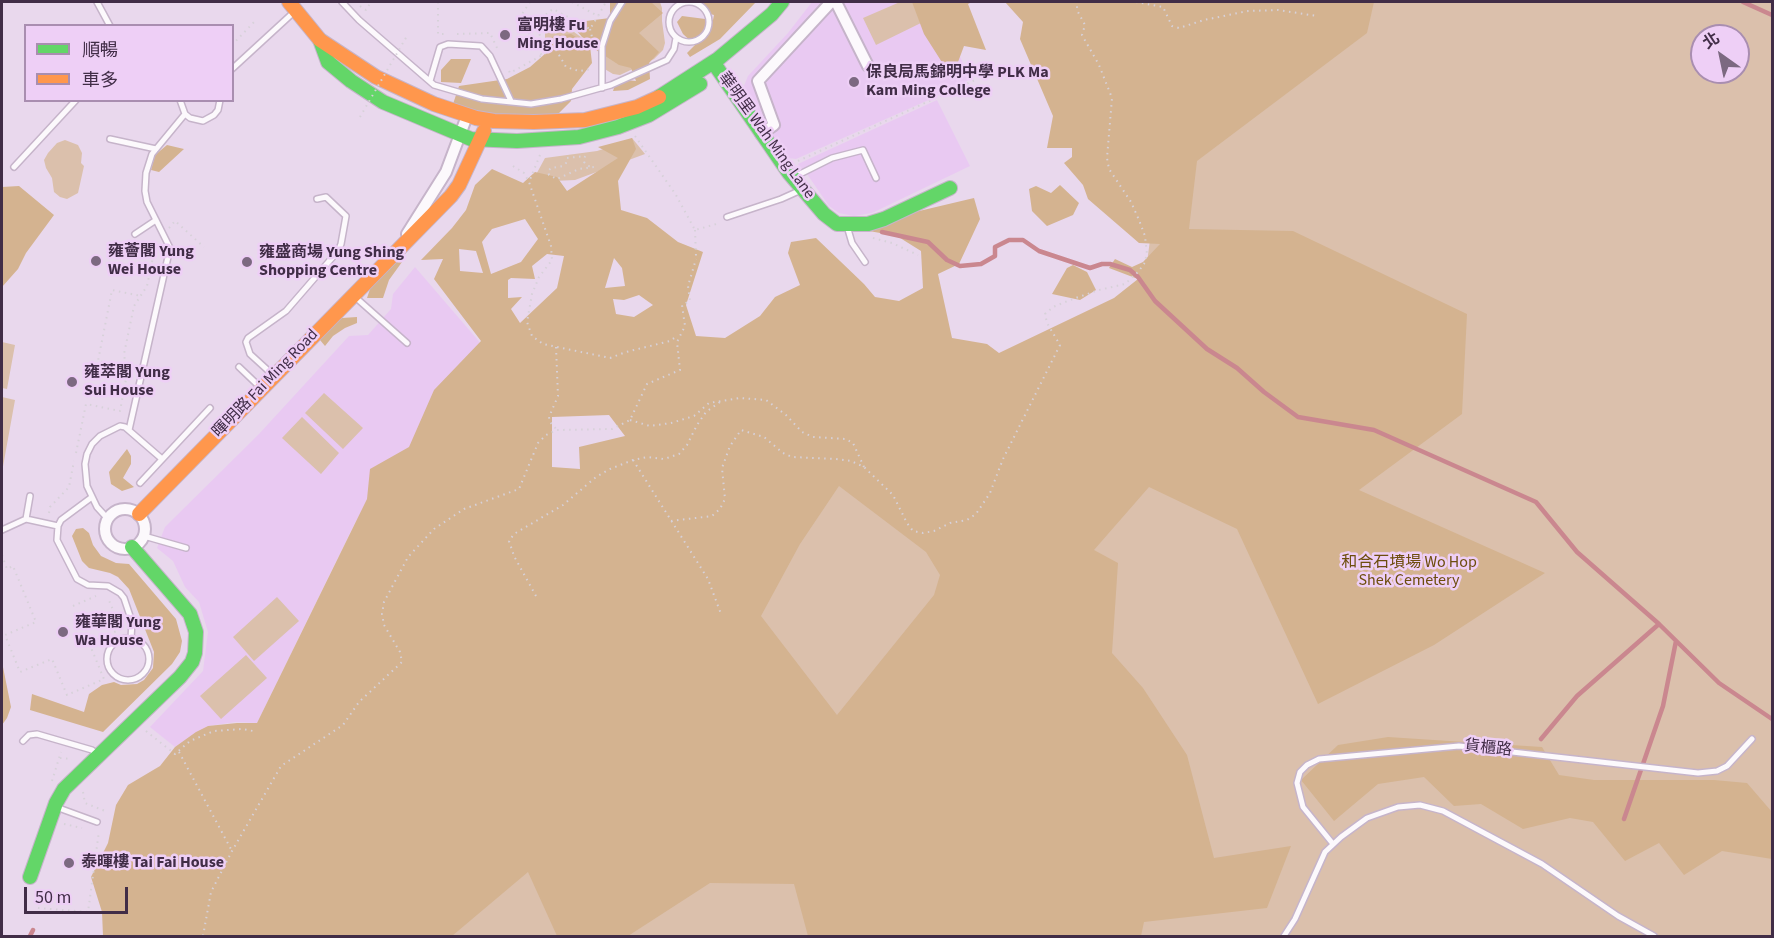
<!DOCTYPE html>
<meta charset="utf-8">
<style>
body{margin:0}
#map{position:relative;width:1774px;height:938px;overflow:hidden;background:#e9d8ed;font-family:"Source Sans 3","Noto Sans TC",sans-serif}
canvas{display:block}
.frame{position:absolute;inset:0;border:3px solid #412d47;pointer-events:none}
.legend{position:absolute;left:24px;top:24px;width:210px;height:78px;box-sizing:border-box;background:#eecff6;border:2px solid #a98eb0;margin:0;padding:8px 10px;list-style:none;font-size:18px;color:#412d47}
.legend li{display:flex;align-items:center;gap:12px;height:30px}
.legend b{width:30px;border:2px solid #a98eb0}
.north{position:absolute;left:1690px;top:24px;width:60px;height:60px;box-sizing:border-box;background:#eecff6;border:2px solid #a98eb0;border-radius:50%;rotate:327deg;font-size:16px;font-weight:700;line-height:24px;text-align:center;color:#412d47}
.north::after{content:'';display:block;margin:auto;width:21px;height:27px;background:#7c6981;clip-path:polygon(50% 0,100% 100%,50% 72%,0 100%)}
.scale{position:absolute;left:24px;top:887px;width:104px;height:27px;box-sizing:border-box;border:3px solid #412d47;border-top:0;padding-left:8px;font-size:18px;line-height:21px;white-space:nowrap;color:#412d47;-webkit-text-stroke:4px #eecff6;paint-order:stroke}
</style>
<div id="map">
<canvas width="1774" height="938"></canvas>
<div class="frame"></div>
<ul class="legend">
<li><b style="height:8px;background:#63d668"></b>順暢</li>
<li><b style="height:8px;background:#ff974d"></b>車多</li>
</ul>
<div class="north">北</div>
<div class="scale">50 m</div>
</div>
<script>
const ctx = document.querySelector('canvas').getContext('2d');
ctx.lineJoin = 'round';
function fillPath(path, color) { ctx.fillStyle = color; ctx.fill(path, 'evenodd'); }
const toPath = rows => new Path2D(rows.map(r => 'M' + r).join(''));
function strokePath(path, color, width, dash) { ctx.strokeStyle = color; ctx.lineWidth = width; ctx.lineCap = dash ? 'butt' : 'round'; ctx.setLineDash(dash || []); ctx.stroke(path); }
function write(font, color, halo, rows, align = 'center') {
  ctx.font = font + ' "Source Sans 3","Noto Sans TC",sans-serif'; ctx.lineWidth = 5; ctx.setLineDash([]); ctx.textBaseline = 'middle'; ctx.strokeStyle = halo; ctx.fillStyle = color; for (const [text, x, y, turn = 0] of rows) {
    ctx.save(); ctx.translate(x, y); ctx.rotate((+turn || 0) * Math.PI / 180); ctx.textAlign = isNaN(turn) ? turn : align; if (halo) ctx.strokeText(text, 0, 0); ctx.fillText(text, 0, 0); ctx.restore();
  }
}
fillPath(toPath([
 [812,2,933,2,971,79,933,98,796,159,788,158,752,104,744,86,748,76,788,33],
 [937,100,970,166,872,213,854,216,839,213,829,206,807,174,798,164],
 [415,267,489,353,355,523,257,723,236,722,208,726,175,747,150,727,203,671,208,632,199,602,185,587,173,561,157,548,165,527,259,434,349,336,368,335,391,309,393,294]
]), '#e9c9f2');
fillPath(toPath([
 [619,2,660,2,662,8,662,21,665,43,663,50,654,59,620,75,613,74,603,68,604,27],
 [900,2,916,2,925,21,876,45,863,18],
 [1148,2,1772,2,1772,936,323,936,755,508,1092,394,1146,270,1171,82],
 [1702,36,1738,36,1738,72,1702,72],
 [551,15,589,43,581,68,545,38,545,29,539,21],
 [632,138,645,154,575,180,532,182,545,158,597,151,626,142],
 [65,140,78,145,82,153,81,163,84,166,78,193,67,199,60,197,54,192,52,178,46,168,44,160,48,153,57,143],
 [2,342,15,345,7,389,2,388],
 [324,393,363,428,343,449,305,413],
 [2,397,15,400,2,472],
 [302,417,339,453,321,474,282,438],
 [277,597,299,621,254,661,233,637],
 [246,655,267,678,221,719,200,696]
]), '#dbc0ac');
fillPath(toPath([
 [610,2,651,2,663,13,639,33,659,52,649,63,650,79,628,90,613,91,617,79,636,81,631,68,619,65,590,46,592,63,572,89,571,101,558,114,498,125,452,107,459,86,507,79,530,67,546,53,535,42,555,36,571,34,588,44,570,23,610,18],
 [698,2,756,2,720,39,690,57,687,53,695,45,683,34,677,22,682,16,713,20,714,15,703,12],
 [912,2,972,2,968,4,986,50,964,46,952,78,924,34],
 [1005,2,1374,2,1367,33,1197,161,1189,229,1293,231,1467,314,1462,414,1359,490,1545,573,1434,645,1318,704,1237,529,1149,487,1094,550,1118,563,1112,653,1143,688,1187,755,1214,858,1291,846,1267,908,1144,922,1141,936,808,936,794,884,710,883,628,936,557,936,528,872,452,936,103,936,102,912,91,877,108,843,116,805,128,785,160,766,175,747,196,732,208,726,237,723,257,723,367,499,370,469,409,447,434,390,481,341,434,279,443,259,421,260,452,228,466,210,475,185,492,169,523,183,535,172,557,177,567,191,618,158,598,147,632,138,636,149,618,181,621,210,647,218,678,242,703,252,686,305,696,336,725,338,760,316,775,297,800,285,788,253,791,242,816,238,864,284,875,297,899,301,923,288,921,251,897,236,869,231,915,212,974,198,980,219,959,264,938,274,952,338,987,344,999,353,1114,298,1138,279,1109,268,1115,259,1132,267,1143,262,1160,244,1139,243,1088,199,1083,185,1064,163,1072,157,1072,148,1047,148,1053,116,1020,39,1023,22],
 [525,219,538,239,521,262,491,274,482,242,492,229],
 [459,249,476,251,483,273,460,271],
 [547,254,564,256,557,288,520,323,511,309,522,297,508,298,508,280,511,278,535,279,532,266],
 [614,258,622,268,625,286,605,288],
 [639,295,653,305,634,317,616,314,613,299,624,300],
 [609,415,625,436,579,447,580,469,552,467,552,417],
 [839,486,926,552,940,575,934,595,837,715,761,616,800,544],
 [451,59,471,59,461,83,441,82,441,70],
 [167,145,184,149,159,172,151,170,155,155],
 [1060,185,1079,203,1073,215,1047,226,1032,211,1029,189,1036,186,1051,193],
 [19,186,54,215,26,253,18,269,2,287,2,187],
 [399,260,402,262,389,280,383,298,367,298,371,286],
 [1073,265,1087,272,1096,290,1080,300,1052,294,1067,268],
 [357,317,357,323,345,328,333,336,325,346,320,340,326,327,342,318],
 [127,449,131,456,131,464,123,478,134,487,122,491,111,484,109,472],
 [83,528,89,533,93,545,101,556,116,563,129,564,176,619,182,641,180,652,172,664,103,732,30,710,32,694,84,712,89,694,102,685,114,682,121,685,137,684,144,680,153,668,154,652,129,589,118,577,110,573,89,568,82,561,72,536,76,529],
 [2,662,11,707,7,718,2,725],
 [1388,737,1542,747,1559,775,1594,780,1714,780,1747,783,1772,812,1772,859,1722,851,1684,875,1659,843,1625,861,1593,822,1570,818,1523,829,1481,804,1454,806,1424,777,1378,784,1334,821,1301,780,1338,745]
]), '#d4b390');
strokePath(toPath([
 [1743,2,1772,15],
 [882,232,928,242,947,260,960,266,981,264,995,256,995,247,1009,240,1023,240,1039,251,1090,268,1102,264,1110,264,1130,270,1138,277,1155,301,1207,349,1237,368,1264,392,1298,417,1374,430,1536,502,1577,552,1659,624,1719,683,1772,719],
 [1541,739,1577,696,1659,624],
 [1624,819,1663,706,1676,641],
 [30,936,33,930]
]), '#ca878f', 4.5);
const lane = toPath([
 '669 22a20 20 0 1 1 40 0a20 20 0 1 1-40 0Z',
 [97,2,110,26],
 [342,2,359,20,434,85,482,99,531,104,561,99,611,85,667,60,674,49,676,38],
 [232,69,294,12],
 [430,81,440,47,448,44,481,46,490,56,511,101],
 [602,88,602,46,610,21,622,2],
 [180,100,185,114,190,118,203,121,214,115,218,110,220,100],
 [110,139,156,149],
 [14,167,76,100],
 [794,177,832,158,863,150,876,178],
 [727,217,781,199,801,190],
 [847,226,852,243,865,262],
 [135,234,156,220],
 [354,296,407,343],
 [239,367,261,388],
 [273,375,250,354,246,342,248,338,286,311,338,251,341,244,346,216,326,197,317,199],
 [129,430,170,248,147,202,145,191,146,173,152,154,185,114],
 [140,483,210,408],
 [30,496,26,519,58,526],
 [92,497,61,520,58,526,57,540,77,579,88,585,108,586,120,593,124,598,132,622,131,638],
 [108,519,97,507,87,486,85,464,87,454,92,444,100,436,120,426,125,427,162,459],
 [2,530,26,519],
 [144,536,186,548],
 '107 659a21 21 0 1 1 42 0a21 21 0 1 1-42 0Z',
 [23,741,29,735,37,734,92,750,98,755],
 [56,807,97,822],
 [1333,844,1303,807,1297,783,1300,772,1307,765,1319,759,1459,746,1698,773,1717,771,1727,766,1752,739],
 [1284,936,1295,919,1325,852,1341,837,1367,818,1398,807,1420,805,1443,811,1542,864,1618,916,1654,936]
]);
const street = toPath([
 [836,2,868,66],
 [761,134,774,125,758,81,831,2],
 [407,234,446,172,467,116],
 '105 529a20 20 0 1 1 40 0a20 20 0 1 1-40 0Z'
]);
const fast = toPath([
 [320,40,328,62,351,81,383,102,471,139,517,141,579,137,618,127,649,115,700,84],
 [713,62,789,173,824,214,837,224,868,224,884,219,950,188],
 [659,97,718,59,772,14,782,2],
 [30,877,56,803,64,789,180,677,192,662,195,653,196,632,190,614,132,547]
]);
const slow = toPath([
 [289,2,320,40,376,77,434,104,476,118,494,121,534,122,585,120,637,107,659,97],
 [139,514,451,196,459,185,484,131]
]);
strokePath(lane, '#c6b4ca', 8);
strokePath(street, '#c6b4ca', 14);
strokePath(fast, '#c6b4ca', 16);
strokePath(slow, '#c6b4ca', 16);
strokePath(toPath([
 [438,2,438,34,445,34],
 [530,2,520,17,542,56],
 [572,2,598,16,606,2],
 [1136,2,1163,7,1172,26,1179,28,1204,20,1248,11,1278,10,1317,16],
 [360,6,366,10,371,2],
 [520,17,535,23,553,9,590,29,598,16],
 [535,23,542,41,555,48,566,67,579,71,593,69],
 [590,29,593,41],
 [457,34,490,33,498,50],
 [232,45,255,21],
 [509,71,510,73,555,48],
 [635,136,676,195,695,230,720,223],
 [540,155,529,182,551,246,552,260,539,277,532,294,527,322,532,336,543,344,610,358,626,352,670,341,677,336],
 [585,156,584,162,588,166,594,167,579,169,557,179,549,175,548,171,551,168,563,166,566,163,567,158,585,156],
 [798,161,975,80],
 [513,166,524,173,529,182],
 [169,228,175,221,204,247],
 [695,230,696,256],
 [873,238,892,243,918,255],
 [556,347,558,396,549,417,550,422,557,430],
 [126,367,98,361,112,290,141,296],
 [630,420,650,426,671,423,694,416,709,403,740,398,766,400,786,415,802,432,813,437,846,439,853,443,864,467],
 [76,453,86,404,120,411,127,374,124,354,134,306,147,286,156,243],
 [633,460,708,579,721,614],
 [49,513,50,507,69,487,74,461],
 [671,521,712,516,720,509,725,499,722,468,730,446,741,430,764,437,783,453,792,457,836,459,851,461,864,467,893,495,907,523,913,531,923,533,934,531,950,523,967,520,976,514,990,493,1003,459,1060,345,1047,323,1045,314,1053,307,1070,300,1099,290,1125,284,1138,272,1144,264,1147,254,1145,236,1139,220,1131,202,1109,169,1107,158,1112,98,1099,65,1082,35,1085,25,1078,12,1076,2],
 [2,555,7,569,13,566,36,622,5,635,20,672,52,659,67,695,104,679,89,643,121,629,108,598],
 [536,596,514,556,509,541,514,534,563,505,596,477,610,469,633,460,647,457,664,459,679,454,687,445,697,425,706,412,720,402],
 [73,606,96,596],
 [146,731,175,754,190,741,214,731,242,729,253,731],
 [179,752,232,851],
 [60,758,72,759],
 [52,781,61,752],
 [83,792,85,803,105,811,104,814],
 [64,824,82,828],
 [38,890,38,908,88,912,99,831],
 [203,936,211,892,232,851,281,766,343,725,359,702,402,662,400,652,384,625,382,614,384,602,408,557,434,529,464,509,519,489,538,443,546,435,557,430,612,429,630,420,647,384,680,370,677,342,685,326,682,305,690,301,688,286,696,259]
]), '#d7d1d9', 2, [1.5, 4.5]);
strokePath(lane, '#fcf9fc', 5);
strokePath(street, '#fcf9fc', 10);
strokePath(fast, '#63d668', 14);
strokePath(slow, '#ff974d', 14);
strokePath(toPath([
 [360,117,407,36]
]), '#d7d1d9', 2, [1.5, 4.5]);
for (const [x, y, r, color] of [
 [505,35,6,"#7c6981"],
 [854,82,6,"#7c6981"],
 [96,261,6,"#7c6981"],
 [247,262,6,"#7c6981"],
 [72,382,6,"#7c6981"],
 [63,632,6,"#7c6981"],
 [69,863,6,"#7c6981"]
]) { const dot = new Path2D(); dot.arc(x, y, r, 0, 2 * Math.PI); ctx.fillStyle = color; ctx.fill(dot); strokePath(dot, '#eecff6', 2); }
write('bold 16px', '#412d47', '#eecff6', [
 ["富明樓 Fu",517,26],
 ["Ming House",517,44],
 ["保良局馬錦明中學 PLK Ma",866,73],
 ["Kam Ming College",866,91],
 ["雍薈閣 Yung",108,252],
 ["Wei House",108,270],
 ["雍盛商場 Yung Shing",259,253],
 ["Shopping Centre",259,271],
 ["雍萃閣 Yung",84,373],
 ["Sui House",84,391],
 ["雍華閣 Yung",75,623],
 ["Wa House",75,641],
 ["泰暉樓 Tai Fai House",81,863]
], 'left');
write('16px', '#412d47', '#eecff6', [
 ["華明里 Wah Ming Lane",766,136,54],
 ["暉明路 Fai Ming Road",266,384,-46],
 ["貨櫃路",1488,749,6]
]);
write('16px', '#6d4d0e', '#eecff6', [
 ["和合石墳場 Wo Hop",1409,563],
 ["Shek Cemetery",1409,581]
]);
</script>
